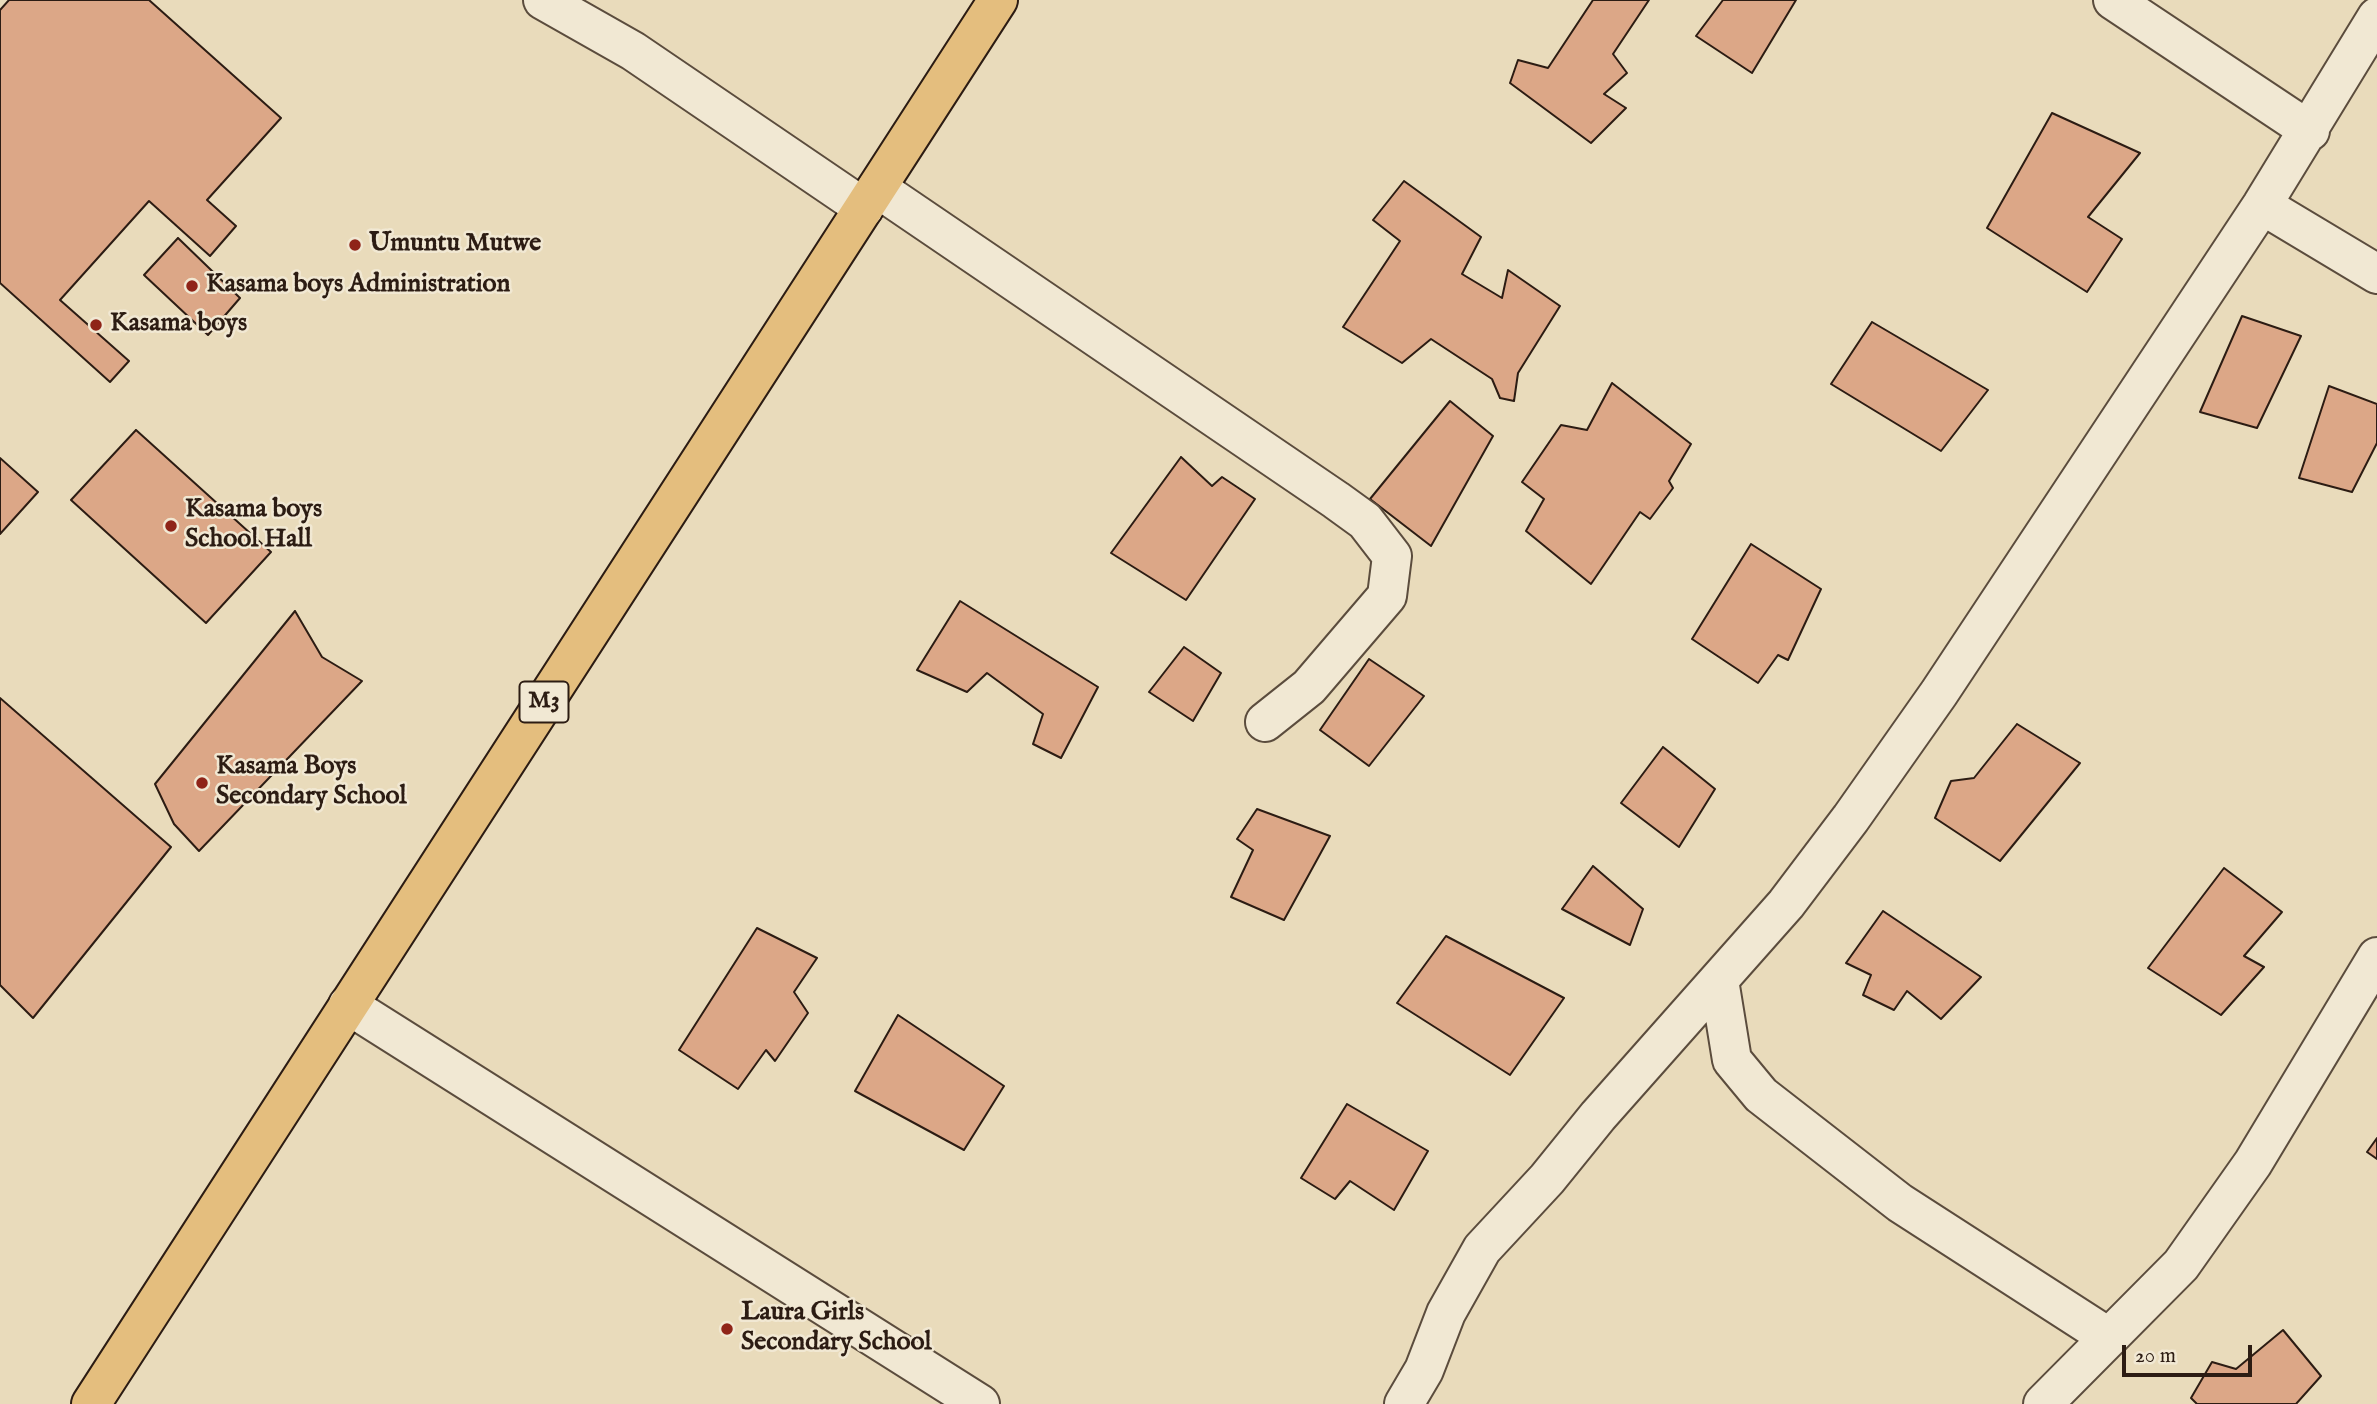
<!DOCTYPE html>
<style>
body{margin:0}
#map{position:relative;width:2377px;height:1404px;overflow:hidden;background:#e9dbbb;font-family:"IM FELL English",serif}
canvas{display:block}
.scale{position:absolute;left:2122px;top:1345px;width:130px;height:32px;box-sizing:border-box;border:4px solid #2c1c13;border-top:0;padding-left:9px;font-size:21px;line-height:24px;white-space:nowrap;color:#2c1c13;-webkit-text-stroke:5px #f1e8d3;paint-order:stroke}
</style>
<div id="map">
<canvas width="2377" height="1404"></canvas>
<div class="scale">20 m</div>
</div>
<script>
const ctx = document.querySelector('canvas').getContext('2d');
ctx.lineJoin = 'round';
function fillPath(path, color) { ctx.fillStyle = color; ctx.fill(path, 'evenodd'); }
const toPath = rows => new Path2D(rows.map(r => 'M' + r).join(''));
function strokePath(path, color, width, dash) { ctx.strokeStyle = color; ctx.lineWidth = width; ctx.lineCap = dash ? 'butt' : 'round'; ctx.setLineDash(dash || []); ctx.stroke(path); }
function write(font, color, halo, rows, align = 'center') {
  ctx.font = font + ' "IM FELL English",serif'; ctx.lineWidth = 5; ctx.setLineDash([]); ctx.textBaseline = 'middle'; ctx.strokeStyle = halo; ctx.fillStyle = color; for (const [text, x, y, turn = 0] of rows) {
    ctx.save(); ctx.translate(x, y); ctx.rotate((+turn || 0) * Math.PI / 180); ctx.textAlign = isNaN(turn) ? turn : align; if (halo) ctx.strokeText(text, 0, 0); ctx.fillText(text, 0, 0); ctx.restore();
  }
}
const building = toPath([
 [9,0,149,0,281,118,207,200,236,226,210,256,149,201,60,300,129,361,110,382,0,283,0,10,9,0],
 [1593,0,1649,0,1613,54,1627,73,1604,94,1626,108,1591,143,1510,83,1518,60,1548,68,1593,0],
 [1723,0,1796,0,1752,73,1696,36,1723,0],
 [2052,113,2140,153,2088,217,2122,239,2087,292,1987,228,2052,113],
 [1404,181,1481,237,1462,274,1502,298,1508,270,1560,306,1518,373,1514,401,1500,398,1492,379,1431,339,1402,363,1343,327,1400,241,1373,220,1404,181],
 [178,238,240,298,208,335,144,275,178,238],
 [2242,316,2301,336,2257,428,2200,412,2242,316],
 [1872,322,1988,390,1941,451,1831,384,1872,322],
 [1612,383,1691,444,1669,481,1673,488,1650,519,1640,512,1591,584,1526,531,1544,499,1522,482,1561,425,1587,430,1612,383],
 [2329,386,2377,404,2377,443,2352,492,2299,478,2329,386],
 [1450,401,1493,436,1431,546,1370,499,1450,401],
 [136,430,271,552,206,623,71,500,136,430],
 [1181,457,1212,486,1222,477,1255,499,1186,600,1111,553,1181,457],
 [0,458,38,492,0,534,0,458],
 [1751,544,1821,589,1788,660,1778,655,1758,683,1692,639,1751,544],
 [960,601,1098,687,1061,758,1033,744,1043,714,987,673,967,692,917,670,960,601],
 [295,611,322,657,362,681,199,851,174,824,155,784,295,611],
 [1184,647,1221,673,1193,721,1149,692,1184,647],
 [1369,659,1424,696,1369,766,1320,730,1369,659],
 [0,698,171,847,33,1018,0,985,0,698],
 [2017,724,2080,763,2000,861,1935,818,1951,781,1974,778,2017,724],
 [1663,747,1715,789,1679,847,1621,803,1663,747],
 [1257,809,1330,836,1284,920,1231,897,1253,850,1237,839,1257,809],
 [1593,866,1643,909,1630,945,1562,909,1593,866],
 [2224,868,2282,912,2244,956,2264,967,2221,1015,2148,968,2224,868],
 [1883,911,1981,977,1941,1019,1907,991,1894,1010,1863,995,1871,975,1846,963,1883,911],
 [757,928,817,958,794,992,808,1013,775,1061,766,1050,738,1089,679,1050,757,928],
 [1446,936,1564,998,1510,1075,1397,1003,1446,936],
 [898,1015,1004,1086,964,1150,855,1091,898,1015],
 [1347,1104,1428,1151,1394,1210,1350,1181,1335,1199,1301,1178,1347,1104],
 [2377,1138,2377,1159,2367,1152,2377,1138],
 [2283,1330,2321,1376,2296,1404,2197,1404,2191,1398,2212,1362,2236,1369,2283,1330]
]);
fillPath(building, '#dca787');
strokePath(building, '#2c1c13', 2);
const street = toPath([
 [543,0,633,51,864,208],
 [2113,0,2310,131],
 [877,188,1336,500,1365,521,1392,556,1387,596,1309,687,1265,722],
 [2262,205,2377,274],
 [1719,980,1732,1060,1761,1095,1900,1203,2108,1337],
 [348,1005,980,1404],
 [1404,1404,1424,1370,1446,1313,1482,1249,1547,1179,1598,1116,1786,904,1851,818,1939,693,2262,205,2377,17],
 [2043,1404,2181,1265,2253,1163,2377,957]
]);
const primary = toPath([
 [91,1404,998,0]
]);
strokePath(street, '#5b4c3d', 42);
strokePath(primary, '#2c1c13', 42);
strokePath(street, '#f1e8d3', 38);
strokePath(primary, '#e4be7e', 38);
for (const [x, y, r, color] of [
 [355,245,7,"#8f2418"],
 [192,286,7,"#8f2418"],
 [96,325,7,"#8f2418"],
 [171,526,7,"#8f2418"],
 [202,783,7,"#8f2418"],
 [727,1329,7,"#8f2418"]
]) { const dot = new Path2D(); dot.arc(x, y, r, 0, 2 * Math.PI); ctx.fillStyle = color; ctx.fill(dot); strokePath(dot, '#f1e8d3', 2.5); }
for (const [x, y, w] of [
 [544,702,49]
]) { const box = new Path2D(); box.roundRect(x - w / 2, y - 20.5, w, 41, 5); ctx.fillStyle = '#f1e8d3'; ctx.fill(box); strokePath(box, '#2c1c13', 2); }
write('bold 24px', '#2c1c13', null, [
 ["M3",544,702]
]);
write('bold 26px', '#2c1c13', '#f1e8d3', [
 ["Umuntu Mutwe",369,245],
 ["Kasama boys Administration",206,286],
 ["Kasama boys",110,325],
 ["Kasama boys",185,511],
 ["School Hall",185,541],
 ["Kasama Boys",216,768],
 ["Secondary School",216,798],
 ["Laura Girls",741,1314],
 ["Secondary School",741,1344]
], 'left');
</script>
